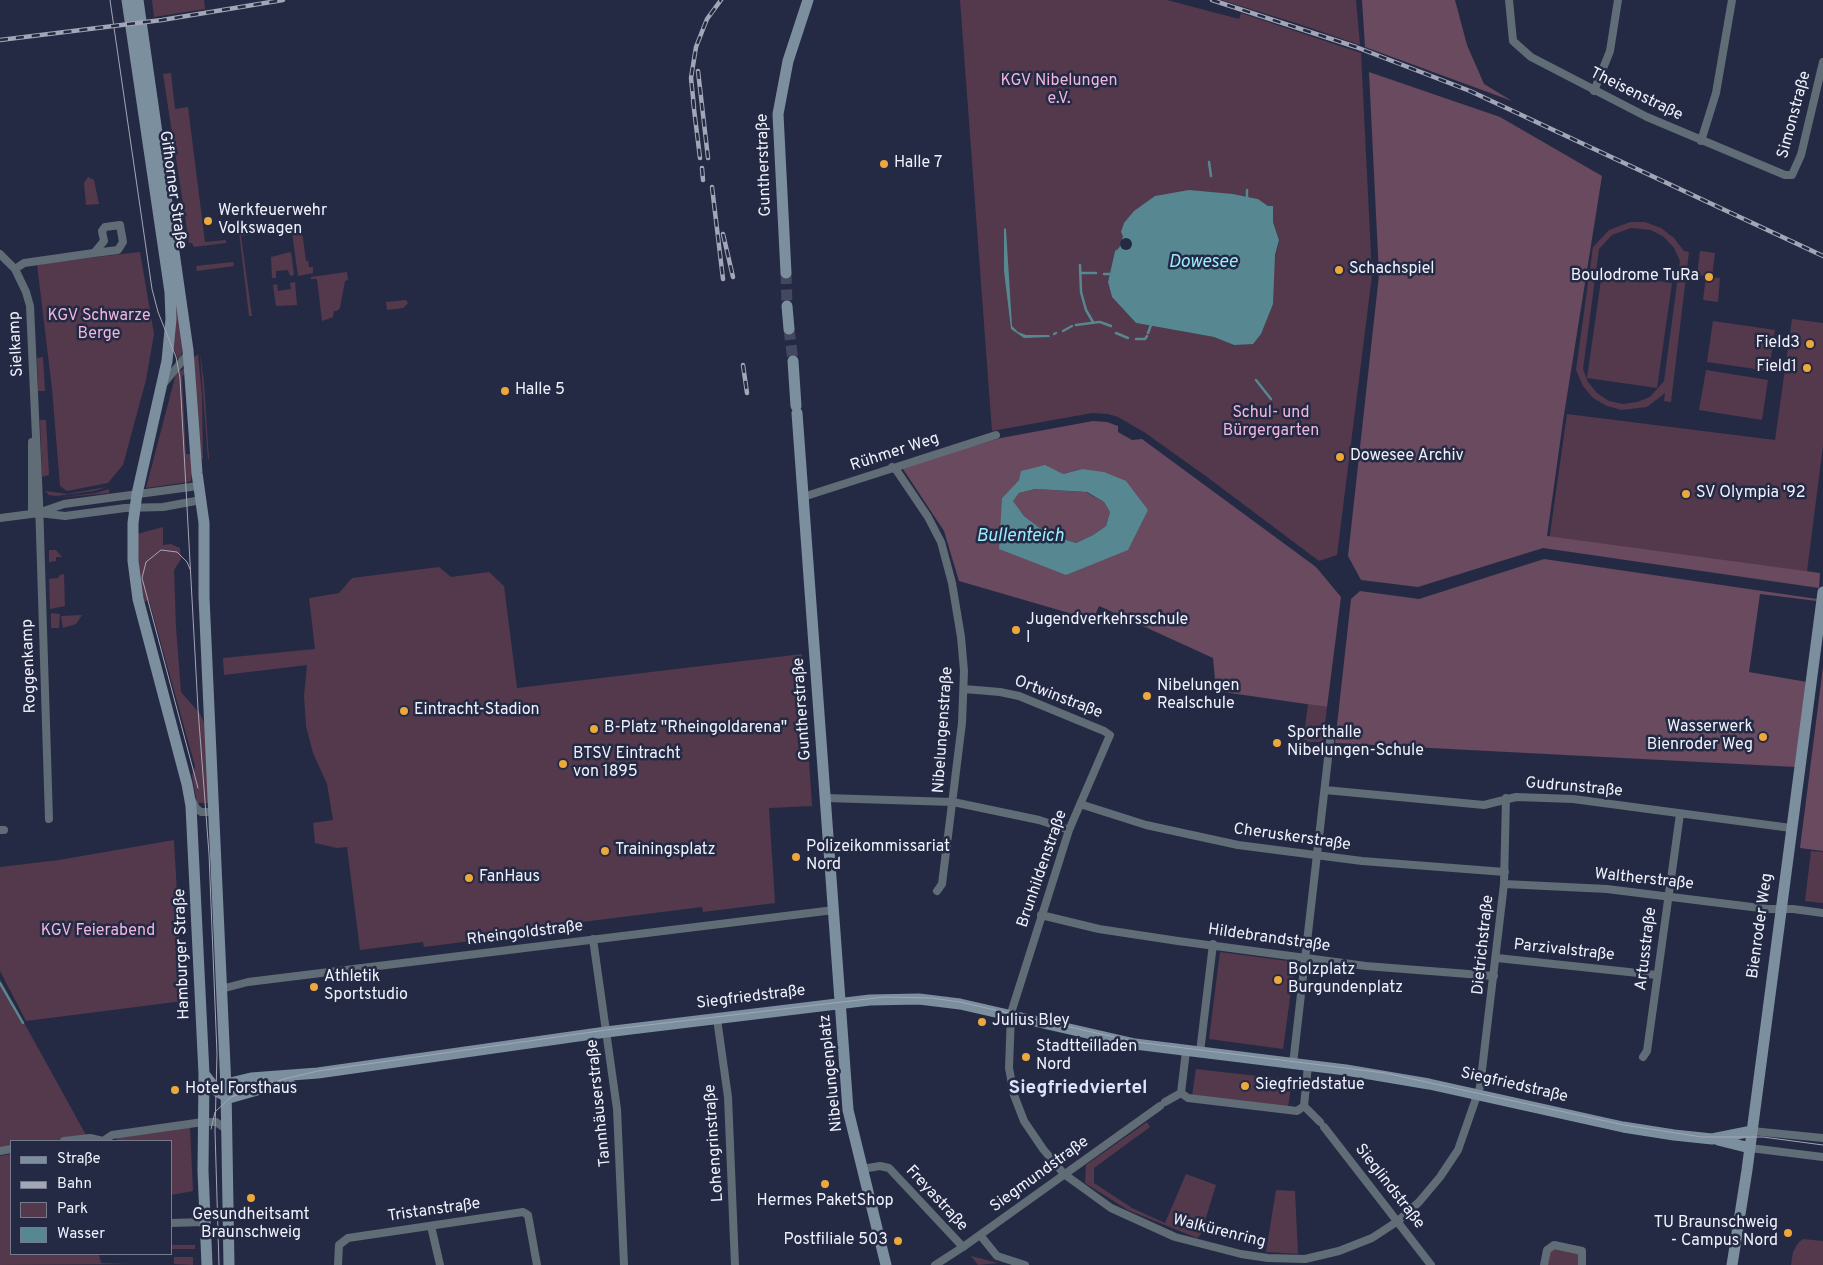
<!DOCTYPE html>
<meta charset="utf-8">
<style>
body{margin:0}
#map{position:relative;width:1823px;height:1265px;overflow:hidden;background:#252a44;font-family:Overpass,sans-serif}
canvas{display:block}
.legend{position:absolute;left:10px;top:1140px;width:162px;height:115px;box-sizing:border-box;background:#252a44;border:1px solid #767a8e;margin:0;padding:6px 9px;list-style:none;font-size:15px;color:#eff2fc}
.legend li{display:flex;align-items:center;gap:10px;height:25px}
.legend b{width:25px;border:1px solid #767a8e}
</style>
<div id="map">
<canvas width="1823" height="1265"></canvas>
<ul class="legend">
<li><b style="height:6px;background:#7c8f9f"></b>Straße</li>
<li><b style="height:6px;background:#a2a6b6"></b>Bahn</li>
<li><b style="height:14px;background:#53394b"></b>Park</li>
<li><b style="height:14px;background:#578790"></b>Wasser</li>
</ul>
</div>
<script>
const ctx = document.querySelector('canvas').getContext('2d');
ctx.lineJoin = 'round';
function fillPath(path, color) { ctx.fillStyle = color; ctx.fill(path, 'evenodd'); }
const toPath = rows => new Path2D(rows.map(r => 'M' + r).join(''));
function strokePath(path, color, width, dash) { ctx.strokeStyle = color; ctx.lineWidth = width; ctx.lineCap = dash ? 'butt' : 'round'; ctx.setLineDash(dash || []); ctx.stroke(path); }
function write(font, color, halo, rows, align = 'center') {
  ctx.font = font + ' Overpass,sans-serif'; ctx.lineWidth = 5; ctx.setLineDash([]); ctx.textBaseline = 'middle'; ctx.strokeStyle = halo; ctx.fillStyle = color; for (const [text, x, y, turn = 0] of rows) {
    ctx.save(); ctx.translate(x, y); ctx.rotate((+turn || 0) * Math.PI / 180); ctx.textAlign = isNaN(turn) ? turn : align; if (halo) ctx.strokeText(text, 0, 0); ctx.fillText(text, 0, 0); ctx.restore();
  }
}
fillPath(toPath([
 [152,0,204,0,205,9,154,17],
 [960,0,1167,0,1239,19,1241,13,1361,53,1372,275,1337,555,1319,561,1207,477,1144,432,1118,417,1108,414,1092,413,992,431],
 [1233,194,1258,199,1268,206,1279,240,1275,256,1234,345,1214,337,1136,323,1112,297,1108,282,1115,251,1119,248,1123,236],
 [1221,0,1356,0,1360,45,1299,24],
 [136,26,183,349,179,362,180,371,185,368,185,374,182,376,186,454,191,454,192,473,191,481,188,482,146,488,179,362,173,346],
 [171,73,175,109,188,107,205,242,226,240,226,243,194,247,192,243,189,243,163,74],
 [88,177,94,180,99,204,86,205,84,183],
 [1630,222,1645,222,1661,228,1674,238,1684,251,1689,252,1671,402,1664,401,1665,393,1647,407,1622,410,1607,406,1593,398,1583,386,1576,370,1593,247,1609,230],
 [1631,228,1651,230,1664,237,1674,248,1680,261,1664,381,1650,397,1637,402,1623,404,1609,401,1597,393,1588,382,1583,369,1599,249,1612,235],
 [301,224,306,261,308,261,309,267,313,267,313,273,298,276,291,225],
 [248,231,249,235,241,236,252,316,249,316,239,232],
 [1700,251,1715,253,1712,277,1720,278,1718,302,1703,300,1706,276,1697,275],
 [140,252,154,334,146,380,123,465,108,483,67,491,60,486,52,389,37,264],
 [291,252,294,275,290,276,288,270,276,271,276,278,272,278,271,257],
 [233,262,234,266,197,271,196,266],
 [347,272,348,280,345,281,340,308,337,311,334,311,333,317,322,321,317,279,311,279,311,277],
 [1602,273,1672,283,1657,388,1587,378],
 [295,282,297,305,276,306,273,285,277,284,278,291,291,289,290,283],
 [406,300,408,303,403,308,387,310,386,302],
 [1792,319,1823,323,1823,446,1806,579,1549,541,1567,414,1775,440],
 [1713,321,1775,330,1769,371,1707,362],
 [200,353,204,383,209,459,208,459],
 [198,354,202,395,203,459,200,459,193,358],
 [43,357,45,391,38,391,37,358],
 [1706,370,1768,380,1762,420,1699,410],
 [40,420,46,420,49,475,42,477],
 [107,487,94,491,56,496,49,495,45,491,67,494],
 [109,489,109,493,56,498,96,493],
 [163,527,163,545,171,544,180,548,181,559,174,570,176,627,181,692,200,714,206,726,209,803,197,803,192,776,195,766,149,600,143,602,139,579,137,534],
 [49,550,56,550,62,557,56,557,56,561,49,562],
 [439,567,451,577,489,572,504,586,517,688,802,654,812,806,769,808,775,903,703,912,702,907,510,931,510,936,424,947,423,942,360,950,347,847,337,848,315,843,313,823,333,820,327,784,313,753,306,726,304,696,307,665,224,675,223,658,315,649,309,598,339,593,352,578],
 [64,574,65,606,50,609,49,579,58,578,60,575],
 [51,613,60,614,59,628,51,628],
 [82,615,76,624,63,628,61,616],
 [1308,704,1327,707,1323,742,1303,742],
 [174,840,183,1001,26,1021,0,971,0,867,59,860],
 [1811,851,1823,852,1823,903,1805,901],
 [1220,952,1295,962,1283,1049,1209,1039],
 [0,979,86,1135,85,1136,51,1141,11,1141,11,1147,0,1149],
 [1196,1069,1292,1080,1288,1107,1192,1096],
 [1147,1122,1150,1127,1094,1168,1094,1183,1132,1208,1165,1223,1186,1174,1216,1185,1201,1234,1197,1238,1128,1210,1085,1183,1086,1165],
 [190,1127,193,1191,171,1195,171,1141,117,1141,117,1137],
 [10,1154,11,1254,99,1254,101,1263,129,1264,0,1265,0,1156],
 [1276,1190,1295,1191,1298,1254,1266,1252],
 [1803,1239,1823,1241,1823,1265,1791,1265,1793,1252,1798,1243],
 [171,1245,195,1245,195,1249,171,1249],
 [1553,1248,1579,1253,1579,1265,1547,1265,1549,1251],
 [971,1256,998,1263,978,1265],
 [174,1257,193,1257,193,1265,174,1264]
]), '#53394b');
fillPath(toPath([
 [1362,0,1455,0,1467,45,1484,84,1512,101,1365,47],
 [1369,72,1500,117,1602,176,1563,421,1547,536,1820,573,1819,588,1543,548,1418,587,1361,580,1348,556,1379,275],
 [1093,421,1107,422,1118,426,1118,432,1132,440,1142,439,1316,567,1341,597,1327,707,1216,691,1213,658,1099,606,1093,620,959,581,944,531,901,466,1001,438],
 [1082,469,1148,510,1066,575,1002,498,1019,480,1063,474],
 [1035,489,1086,492,1104,502,1110,512,1106,526,1093,535,1076,543,1048,534,1024,516,1012,501,1019,493],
 [1544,559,1817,599,1817,601,1760,594,1749,672,1807,682,1796,767,1335,743,1351,599,1360,591,1419,599],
 [1823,667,1823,851,1800,848]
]), '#694a5f');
fillPath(toPath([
 [1189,190,1233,194,1258,199,1268,206,1273,206,1273,222,1279,240,1275,255,1273,304,1261,334,1253,344,1234,345,1214,337,1136,323,1112,297,1108,282,1115,251,1119,248,1123,236,1121,232,1124,223,1134,211,1155,196],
 [1004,228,1006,229,1012,326,1018,332,1026,335,1049,335,1050,337,1024,338,1011,329,1004,271],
 [1045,465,1063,474,1082,469,1104,472,1126,481,1148,510,1128,550,1066,575,999,549,1002,498,1019,480,1021,471],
 [1035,489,1087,492,1104,502,1110,512,1106,526,1093,535,1076,543,1048,534,1024,516,1013,501,1019,493]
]), '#578790');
fillPath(toPath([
 '1120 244a6 6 0 1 1 12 0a6 6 0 1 1-12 0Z'
]), '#252a44');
strokePath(toPath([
 [1209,162,1211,176],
 [1247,199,1247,190],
 [1080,265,1081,292,1086,310,1093,322],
 [1080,273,1096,273],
 [1104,274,1110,274],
 [1100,322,1111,326],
 [1076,325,1099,322],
 [1063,331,1072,326],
 [1116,333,1128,338],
 [1148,333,1151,325],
 [1054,334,1056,333],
 [1136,339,1145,339,1147,336],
 [1256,380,1271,399],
 [0,983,23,1023]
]), '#578790', 2.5);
strokePath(toPath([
 [786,273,787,306],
 [789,329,793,361]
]), '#434860', 11, [11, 5.5]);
strokePath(toPath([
 [1509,0,1513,41,1531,57,1647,117,1785,175,1792,175,1801,155,1823,62],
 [1594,91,1610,51,1618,0],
 [1701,141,1716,93,1732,0],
 [0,254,15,269,26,292,30,306,39,502,49,819],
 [15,269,24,263,94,253,104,241,102,231,105,227,120,225,123,242,118,250,94,253],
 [164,383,188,354],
 [892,467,897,471,928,517,941,542,952,583,961,637,964,671,962,723,942,884,937,891],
 [803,497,996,435],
 [41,512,64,504,198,486],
 [32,514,32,442],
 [0,518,39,513,65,516,125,508,163,507,201,500],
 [964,689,1000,692,1019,696,1104,731,1110,735,1069,830,1011,1013,1009,1068,1014,1095,1024,1121,1043,1149,1064,1174,1111,1208,1175,1237,1241,1254,1268,1258,1305,1259,1339,1251,1372,1238,1398,1221,1419,1202,1440,1177,1458,1150,1480,1087,1504,884,1506,798],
 [1325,790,1484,805,1516,797,1573,799,1791,828],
 [826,798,953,802,1039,820,1069,830],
 [193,802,196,808,201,812,213,812],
 [1080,804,1146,825,1238,845,1362,861,1505,872],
 [0,830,4,830],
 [1504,884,1607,889,1768,909,1793,909,1823,913],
 [1041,915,1099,929,1178,941,1366,966,1494,976],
 [593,939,617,1109,624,1265],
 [1497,958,1657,975],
 [221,989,248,982,834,910],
 [717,1019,728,1097,735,1265],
 [1200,1052,1213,944],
 [1643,1057,1647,1051,1680,814],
 [1293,1064,1330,741],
 [1181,1093,1188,1098,1297,1111,1304,1106,1308,1065],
 [1181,1093,1186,1051],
 [1165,1102,1181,1093],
 [1304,1106,1320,1122],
 [1324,1127,1431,1265],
 [1752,1131,1823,1138],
 [64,1141,90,1138,103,1141,112,1135,203,1122,216,1122,226,1129],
 [1750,1148,1823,1157],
 [0,1151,11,1149],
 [862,1169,880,1166,889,1168,963,1247],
 [171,1223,204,1222],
 [431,1226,440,1265],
 [980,1235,997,1256,1025,1265],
 [338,1265,339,1245,348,1238,523,1212,528,1215,537,1265],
 [935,1265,963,1247,1160,1106],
 [1544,1265,1547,1250,1554,1245,1582,1251,1582,1265]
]), '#606c76', 8);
strokePath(toPath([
 [127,0,170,292,171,319,167,361,137,494,133,523,133,561,138,599,187,784,191,806,204,1074,203,1171,207,1265],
 [138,0,188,350,197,473,204,523,204,597,226,1088,229,1265],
 [786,273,778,114,788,61,808,0],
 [787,306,789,329],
 [793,361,796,406],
 [797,413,848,1110,886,1265],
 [204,1074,218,1092,229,1098,289,1081],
 [226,1084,251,1078,318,1073,606,1032,870,1000,919,999,960,1004,1135,1044,1346,1070,1429,1084,1623,1127,1674,1135,1712,1139,1752,1131],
 [1718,1140,1750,1148],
 [1732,1265,1747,1170,1823,592]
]), '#7c8f9f', 11);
strokePath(toPath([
 [110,0,152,289,158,312,176,357,180,378,198,709,209,854,217,1054,215,1131,219,1265],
 [190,569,187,562,177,552,161,550,146,562,142,578,198,788],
 [211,1129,215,1112,231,1097,284,1079,318,1071,606,1030,884,997,931,998,960,1002,1136,1042,1385,1073,1624,1125,1702,1137,1763,1137,1823,1145]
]), '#a2a6b6', 1);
const rail = toPath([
 [1212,0,1356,47,1470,91,1823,256],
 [0,40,162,20,283,0],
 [698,71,708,158],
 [693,101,700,158],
 [694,107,691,78,696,47,707,19,721,0],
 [702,168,703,180],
 [712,187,723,279],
 [723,234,733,277],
 [743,365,747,393]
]);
strokePath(rail, '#a2a6b6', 4.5);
strokePath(rail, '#252a44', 2.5, [8]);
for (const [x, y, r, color] of [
 [884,164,5,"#eda83b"],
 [208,221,5,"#eda83b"],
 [1339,270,5,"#eda83b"],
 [1709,277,5,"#eda83b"],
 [1810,344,5,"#eda83b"],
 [1807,368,5,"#eda83b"],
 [505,391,5,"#eda83b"],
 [1340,457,5,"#eda83b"],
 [1686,494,5,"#eda83b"],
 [1016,630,5,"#eda83b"],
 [1147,696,5,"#eda83b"],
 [404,711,5,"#eda83b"],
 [594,729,5,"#eda83b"],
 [1763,737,5,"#eda83b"],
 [1277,743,5,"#eda83b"],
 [563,764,5,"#eda83b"],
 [605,851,5,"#eda83b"],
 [796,857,5,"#eda83b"],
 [469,878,5,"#eda83b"],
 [1278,980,5,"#eda83b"],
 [314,987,5,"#eda83b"],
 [982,1022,5,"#eda83b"],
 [1026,1057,5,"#eda83b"],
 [1245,1086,5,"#eda83b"],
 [175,1090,5,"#eda83b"],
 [825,1184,5,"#eda83b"],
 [251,1198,5,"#eda83b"],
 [1788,1233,5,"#eda83b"],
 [898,1241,5,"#eda83b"]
]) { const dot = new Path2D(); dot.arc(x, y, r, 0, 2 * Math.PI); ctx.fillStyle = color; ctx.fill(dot); strokePath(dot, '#252a44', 2); }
write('16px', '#f0b6dd', '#252a44', [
 ["KGV Nibelungen",1059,82],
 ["e.V.",1059,100],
 ["KGV Schwarze",99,317],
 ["Berge",99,335],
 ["Schul- und",1271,414],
 ["Bürgergarten",1271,432],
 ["KGV Feierabend",98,932]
]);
write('16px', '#eff2fc', '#252a44', [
 ["Theisenstraße",1636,95,26],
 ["Simonstraße",1795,115,-75],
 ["Guntherstraße",765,165,-92],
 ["Gifhorner Straße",172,190,82],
 ["Sielkamp",17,344,-93],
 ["Rühmer Weg",895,453,-18],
 ["Roggenkamp",30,666,-92],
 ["Ortwinstraße",1058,698,21],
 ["Guntherstraße",803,709,-94],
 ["Nibelungenstraße",944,730,-86],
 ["Gudrunstraße",1574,788,5],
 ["Cheruskerstraße",1292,838,8],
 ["Brunhildenstraße",1043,869,-71],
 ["Waltherstraße",1644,880,6],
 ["Bienroder Weg",1761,926,-82],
 ["Rheingoldstraße",525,934,-7],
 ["Hildebrandstraße",1269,939,8],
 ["Dietrichstraße",1484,945,-84],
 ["Artusstraße",1647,949,-83],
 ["Parzivalstraße",1564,951,6],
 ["Hamburger Straße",183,954,-92],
 ["Siegfriedstraße",751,998,-7],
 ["Nibelungenplatz",832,1073,-96],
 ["Siegfriedstraße",1514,1086,13],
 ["Tannhäuserstraße",600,1103,-96],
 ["Lohengrinstraße",715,1143,-94],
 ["Siegmundstraße",1040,1175,-36],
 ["Sieglindstraße",1389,1187,52],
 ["Freyastraße",936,1199,47],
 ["Tristanstraße",434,1211,-8],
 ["Walkürenring",1219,1232,14]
]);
write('16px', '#eff2fc', '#252a44', [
 ["Halle 7",894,164],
 ["Werkfeuerwehr",218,212],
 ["Volkswagen",218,230],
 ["Schachspiel",1349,270],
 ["Boulodrome TuRa",1699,277,"right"],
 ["Field3",1800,344,"right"],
 ["Field1",1797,368,"right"],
 ["Halle 5",515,391],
 ["Dowesee Archiv",1350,457],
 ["SV Olympia '92",1696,494],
 ["Jugendverkehrsschule",1026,621],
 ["I",1026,639],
 ["Nibelungen",1157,687],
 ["Realschule",1157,705],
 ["Eintracht-Stadion",414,711],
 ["Wasserwerk",1753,728,"right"],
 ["Bienroder Weg",1753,746,"right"],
 ["B-Platz \"Rheingoldarena\"",604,729],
 ["Sporthalle",1287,734],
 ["Nibelungen-Schule",1287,752],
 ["BTSV Eintracht",573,755],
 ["von 1895",573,773],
 ["Polizeikommissariat",806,848],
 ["Nord",806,866],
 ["Trainingsplatz",615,851],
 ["FanHaus",479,878],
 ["Bolzplatz",1288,971],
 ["Burgundenplatz",1288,989],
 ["Athletik",324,978],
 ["Sportstudio",324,996],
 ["Julius Bley",992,1022],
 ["Stadtteilladen",1036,1048],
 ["Nord",1036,1066],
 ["Siegfriedstatue",1255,1086],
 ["Hotel Forsthaus",185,1090],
 ["Hermes PaketShop",825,1202,"center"],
 ["Gesundheitsamt",251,1216,"center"],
 ["Braunschweig",251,1234,"center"],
 ["TU Braunschweig",1778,1224,"right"],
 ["- Campus Nord",1778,1242,"right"],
 ["Postfiliale 503",888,1241,"right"]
], 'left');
write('italic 18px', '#9aedfd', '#252a44', [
 ["Dowesee",1203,263],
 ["Bullenteich",1020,537]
]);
write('bold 19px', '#dce2fe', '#252a44', [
 ["Siegfriedviertel",1078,1089]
]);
</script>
